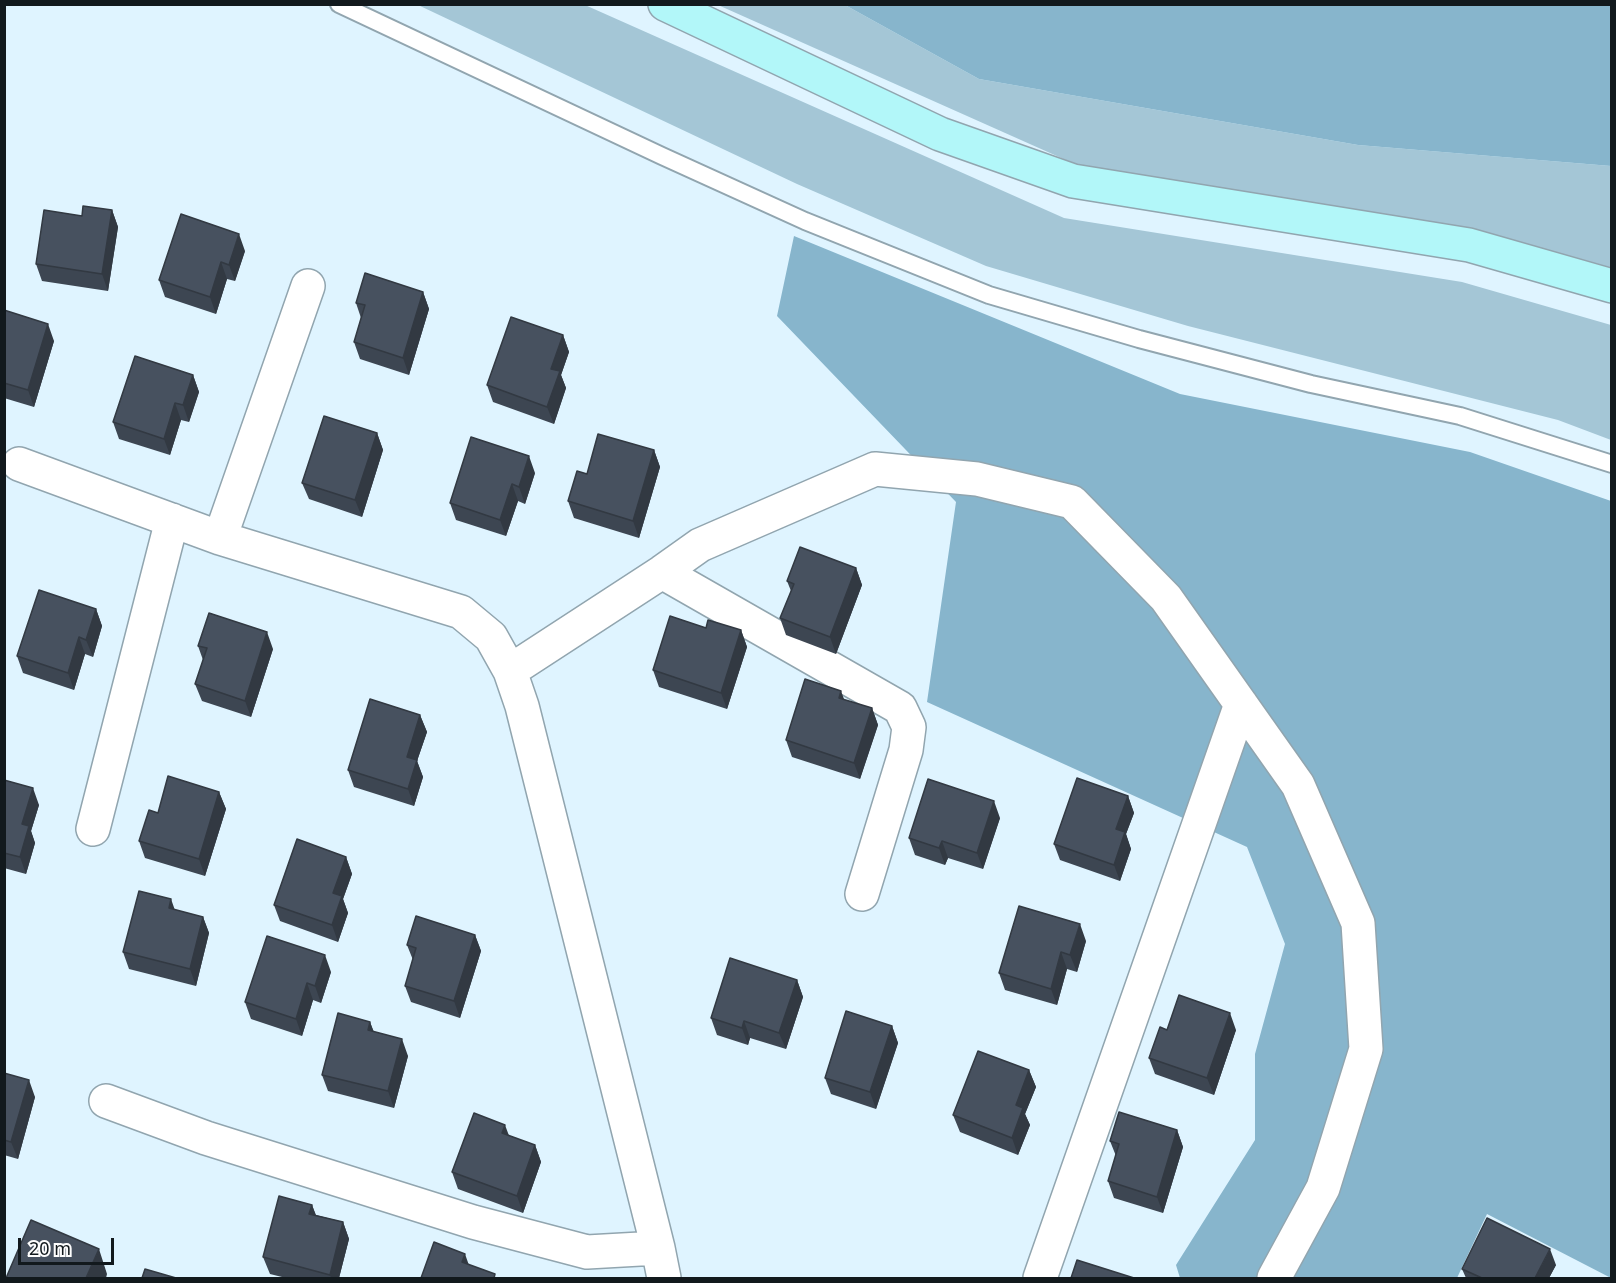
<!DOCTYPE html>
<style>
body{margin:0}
#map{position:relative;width:1616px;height:1283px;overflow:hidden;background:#dff4ff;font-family:"Noto Sans",sans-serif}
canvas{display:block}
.frame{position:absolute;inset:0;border:6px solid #12191d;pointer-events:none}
.scale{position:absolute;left:18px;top:1238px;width:96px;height:27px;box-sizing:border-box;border:3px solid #12191d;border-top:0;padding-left:8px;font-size:18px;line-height:21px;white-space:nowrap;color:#12191d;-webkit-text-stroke:4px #fdfdfd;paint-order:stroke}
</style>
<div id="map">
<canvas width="1616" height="1283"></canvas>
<div class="frame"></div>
<div class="scale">20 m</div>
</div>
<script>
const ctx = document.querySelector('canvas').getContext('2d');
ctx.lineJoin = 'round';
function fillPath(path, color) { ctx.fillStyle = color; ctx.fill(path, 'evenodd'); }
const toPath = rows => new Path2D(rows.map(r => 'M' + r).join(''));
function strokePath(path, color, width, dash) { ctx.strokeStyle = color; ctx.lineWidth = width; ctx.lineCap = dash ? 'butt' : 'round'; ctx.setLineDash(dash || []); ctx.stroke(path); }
fillPath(toPath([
 [418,5,585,5,1064,218,1462,282,1611,325,1611,440,1558,420,1188,326,986,266,797,184],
 [718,5,845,5,979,79,1358,145,1611,166,1611,269,1077,165]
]), '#a4c6d6');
fillPath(toPath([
 [845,5,1611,5,1611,166,1358,145,979,79],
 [794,236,1180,394,1470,452,1611,501,1611,1278,1487,1214,1457,1278,1180,1278,1176,1265,1255,1140,1255,1054,1285,944,1247,847,927,702,956,502,777,316]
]), '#87b5cc');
const lane = toPath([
 [339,4,662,156,805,221,989,295,1139,339,1311,384,1460,416,1612,464]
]);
const street = toPath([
 [19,464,220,538,461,612,491,637,510,671,522,706,658,1248,664,1278],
 [220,538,308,286],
 [662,572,900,708,909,727,906,750,862,894],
 [510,671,662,572,700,545,875,469,977,479,1072,502,1166,598,1298,785,1358,923,1366,1049,1323,1188,1274,1278],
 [93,829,172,520],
 [106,1101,206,1138,473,1222,587,1252,658,1248],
 [1040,1278,1241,704]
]);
const secondary = toPath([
 [665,4,940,134,1073,181,1469,245,1612,286]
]);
strokePath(lane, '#91a5af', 20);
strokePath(street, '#91a5af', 36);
strokePath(secondary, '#91a5af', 36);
strokePath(lane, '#fff', 16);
strokePath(street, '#fff', 33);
strokePath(secondary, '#b2f7f9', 33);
fillPath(toPath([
 [112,210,118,227,108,291,42,281,36,264,82,216],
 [245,251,235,281,227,279,216,314,165,297,159,280],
 [423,292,429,309,409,375,360,359,354,342,361,318,356,303],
 [4,310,54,341,34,407,4,398],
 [563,335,569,352,561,375,566,388,554,424,493,402,487,385],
 [193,375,199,392,189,422,181,420,170,455,119,439,113,422],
 [377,433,383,450,362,517,309,499,302,483],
 [654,450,660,467,639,538,574,518,568,501,587,474],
 [535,473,525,504,518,501,506,536,456,520,450,503],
 [856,568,862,585,836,654,786,635,780,618,791,591,787,581],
 [96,609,102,626,93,657,85,654,74,690,23,673,17,656],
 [706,628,741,630,747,647,727,709,659,687,653,670],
 [198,646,273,649,251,717,202,701,195,684,203,660],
 [844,700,872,708,878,725,860,779,792,757,786,740],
 [420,715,427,732,417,761,423,777,414,806,354,787,348,770],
 [4,780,39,805,31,831,35,843,26,874,4,868],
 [219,792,226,809,205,876,145,858,139,841],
 [1128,796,1134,813,1126,834,1131,849,1120,881,1060,860,1054,844],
 [1000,818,983,869,948,858,945,865,915,855,909,838],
 [346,857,352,874,343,899,348,913,338,942,280,921,274,905],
 [175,910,203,917,209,933,196,986,129,969,123,952],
 [475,935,481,951,460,1018,411,1002,405,986,413,960,407,945],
 [1086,941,1077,972,1067,969,1057,1005,1005,990,999,973],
 [331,972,321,1003,313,1000,302,1036,251,1019,245,1002],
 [797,980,803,997,786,1049,750,1038,748,1045,717,1035,711,1018],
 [370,1022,374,1032,408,1056,394,1108,328,1091,322,1075],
 [892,1026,898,1043,876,1109,831,1094,825,1078],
 [1167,1030,1236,1030,1214,1095,1155,1074,1149,1058],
 [1029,1070,1036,1087,1025,1114,1030,1125,1018,1155,960,1132,953,1115],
 [4,1073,35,1097,18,1159,4,1155],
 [1177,1130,1183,1147,1163,1213,1114,1198,1108,1181,1116,1156,1110,1141],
 [509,1136,535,1145,541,1162,523,1213,458,1189,452,1172],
 [312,1205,316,1215,343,1222,349,1239,339,1278,286,1278,270,1274,263,1257],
 [1556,1265,1549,1278,1466,1278,1462,1269]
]), '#3d4652');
fillPath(toPath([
 [112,210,118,227,108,291,102,274],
 [239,234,245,251,235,281,229,265],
 [221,262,227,279,216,314,210,297],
 [423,292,429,309,409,375,403,358],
 [48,324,54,341,34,407,28,390],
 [563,335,569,352,561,375,566,388,554,424,547,407,551,369],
 [193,375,199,392,189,422,183,405],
 [175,403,181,420,170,455,164,439],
 [377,433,383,450,362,517,355,500],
 [654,450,660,467,639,538,633,521],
 [529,456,535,473,525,504,519,487],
 [512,484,518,501,506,536,500,520],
 [856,568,862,585,836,654,830,637],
 [96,609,102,626,93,657,86,640],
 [741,630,747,647,727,709,721,693],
 [267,632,273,649,251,717,245,701],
 [79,637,85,654,74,690,68,673],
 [841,691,847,707,839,698],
 [872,708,878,725,860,779,854,763],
 [420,715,427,732,417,761,423,777,414,806,408,789,407,757],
 [33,788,39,805,31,831,35,843,26,874,20,857,22,824],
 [219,792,226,809,205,876,199,859],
 [1128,796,1134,813,1126,834,1131,849,1120,881,1114,865,1116,829],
 [994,801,1000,818,983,869,977,853],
 [942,841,948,858,945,865,939,848],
 [346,857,352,874,343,899,348,913,338,942,332,925,333,893],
 [171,899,177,916,169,908],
 [203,917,209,933,196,986,190,969],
 [1080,924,1086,941,1077,972,1070,955],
 [475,935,481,951,460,1018,454,1001],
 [1061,952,1067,969,1057,1005,1051,989],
 [325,955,331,972,321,1003,315,986],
 [797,980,803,997,786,1049,779,1033],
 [307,983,313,1000,302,1036,296,1019],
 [1230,1013,1236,1030,1214,1095,1207,1078],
 [744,1021,750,1038,748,1045,742,1028],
 [370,1022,376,1039,368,1030],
 [892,1026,898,1043,876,1109,870,1092],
 [402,1039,408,1056,394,1108,388,1091],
 [1029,1070,1036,1087,1025,1114,1030,1125,1018,1155,1012,1138,1016,1105],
 [29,1080,35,1097,18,1159,11,1142],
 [505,1125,511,1141,502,1133],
 [1177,1130,1183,1147,1163,1213,1157,1197],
 [535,1145,541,1162,523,1213,517,1196],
 [312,1205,318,1222,309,1214],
 [343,1222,349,1239,339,1278,331,1278,330,1275],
 [99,1249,107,1274,106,1278,86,1278],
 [1550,1249,1556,1265,1549,1278,1535,1278],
 [465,1254,471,1271,462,1262]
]), '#323942');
const building = toPath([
 [83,206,112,210,102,274,36,264,44,210,82,216,83,206],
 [181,214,239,234,229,265,221,262,210,297,159,280,181,214],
 [365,273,423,292,403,358,354,342,365,305,356,303,365,273],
 [4,310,48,324,28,390,4,383,4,310],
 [511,317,563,335,551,369,560,371,547,407,487,385,511,317],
 [135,356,193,375,183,405,175,403,164,439,113,422,135,356],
 [324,416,377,433,355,500,302,483,324,416],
 [598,434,654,450,633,521,568,501,577,471,587,474,598,434],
 [471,437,529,456,519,487,512,484,500,520,450,503,471,437],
 [800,547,856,568,830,637,780,618,794,584,787,581,800,547],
 [39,590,96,609,86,640,79,637,68,673,17,656,39,590],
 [209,613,267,632,245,701,195,684,207,648,198,646,209,613],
 [670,616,706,628,708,620,741,630,721,693,653,670,670,616],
 [805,679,841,691,839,698,872,708,854,763,786,740,805,679],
 [370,699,420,715,407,757,417,760,408,789,348,770,370,699],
 [168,776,219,792,199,859,139,841,149,810,158,813,168,776],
 [1077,778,1128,796,1116,829,1125,832,1114,865,1054,844,1077,778],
 [928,779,994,801,977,853,942,841,939,848,909,838,928,779],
 [4,780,33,788,22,824,29,826,20,857,4,853,4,780],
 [297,839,346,857,333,893,342,896,332,925,274,905,297,839],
 [139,891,171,899,169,908,203,917,190,969,123,952,139,891],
 [1019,906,1080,924,1070,955,1061,952,1051,989,999,973,1019,906],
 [416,916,475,935,454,1001,405,986,416,948,407,945,416,916],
 [267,936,325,955,315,986,307,983,296,1019,245,1002,267,936],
 [730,958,797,980,779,1033,744,1021,742,1028,711,1018,730,958],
 [1179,995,1230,1013,1207,1078,1149,1058,1160,1027,1167,1030,1179,995],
 [846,1011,892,1026,870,1092,825,1078,846,1011],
 [338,1013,370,1022,368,1030,402,1039,388,1091,322,1075,338,1013],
 [978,1051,1029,1070,1016,1105,1023,1108,1012,1138,953,1115,978,1051],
 [4,1073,29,1080,11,1142,4,1140,4,1073],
 [1119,1112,1177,1130,1157,1197,1108,1181,1119,1144,1110,1141,1119,1112],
 [474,1113,505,1125,502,1133,535,1145,517,1196,452,1172,474,1113],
 [279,1196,312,1205,309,1214,343,1222,330,1275,263,1257,279,1196],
 [1487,1218,1550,1249,1535,1278,1482,1278,1462,1269,1487,1218],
 [31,1220,99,1249,86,1278,6,1278,31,1220],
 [434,1242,465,1254,462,1262,495,1274,494,1278,421,1278,434,1242],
 [1077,1260,1134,1278,1071,1278,1077,1260],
 [145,1269,176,1278,142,1278,145,1269]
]);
fillPath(building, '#47515f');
strokePath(building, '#323942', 1.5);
</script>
